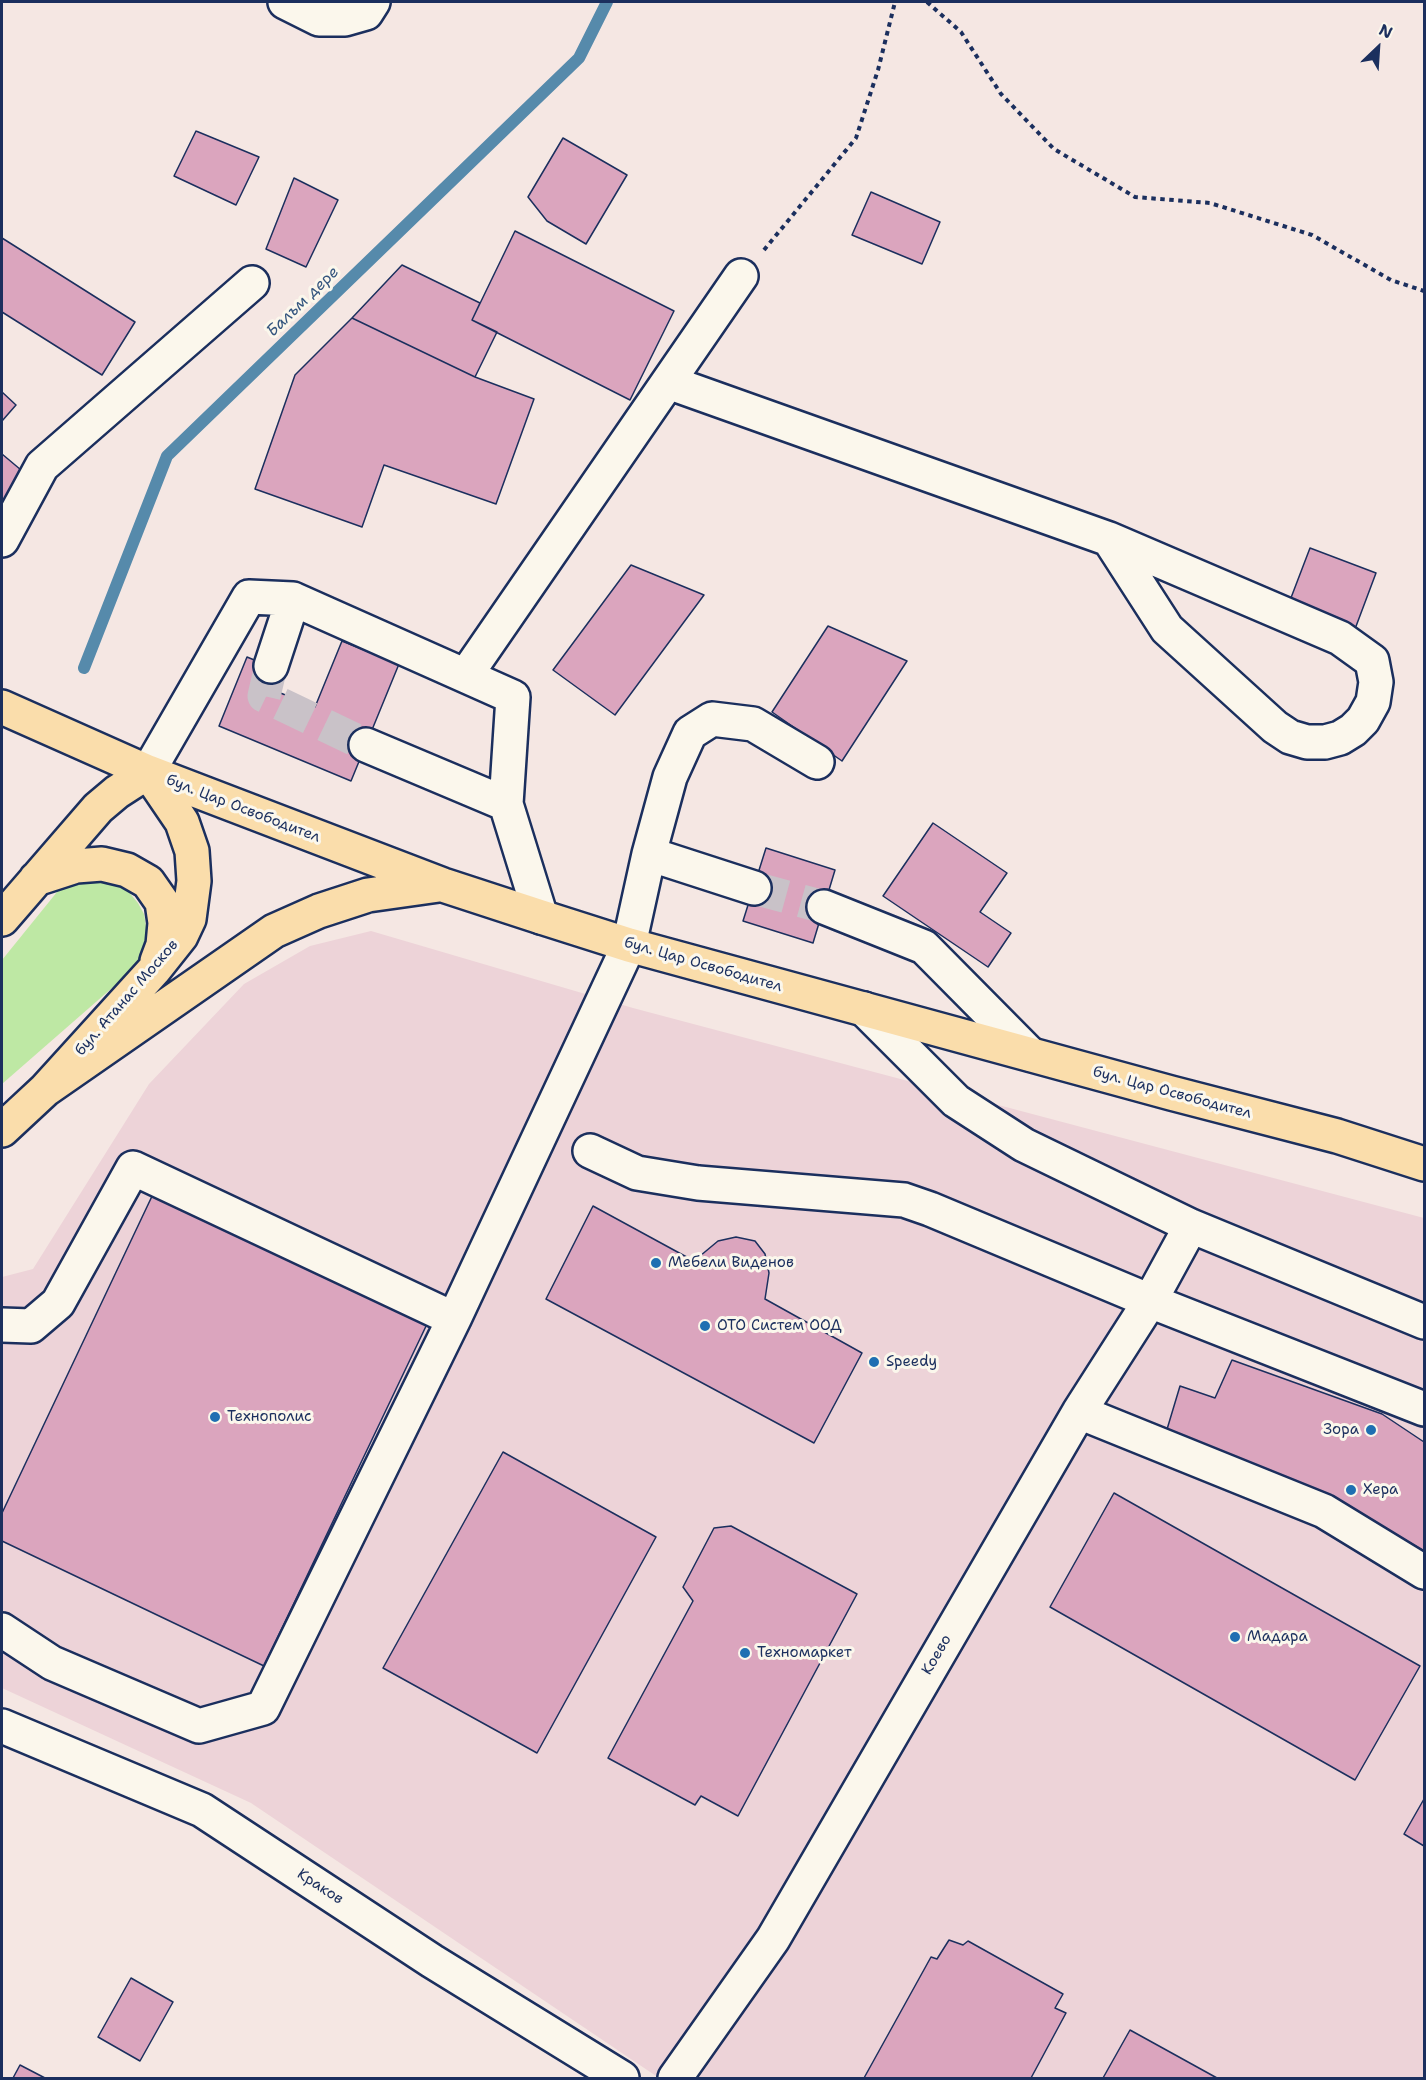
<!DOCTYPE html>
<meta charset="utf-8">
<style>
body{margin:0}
#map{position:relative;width:1426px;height:2080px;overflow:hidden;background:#f5e7e3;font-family:"Shantell Sans",sans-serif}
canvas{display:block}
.frame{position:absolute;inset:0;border:3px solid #1b2f5e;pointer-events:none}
.north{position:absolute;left:1348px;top:18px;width:60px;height:60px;-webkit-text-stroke:4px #fbf7ec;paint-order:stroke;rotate:25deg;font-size:16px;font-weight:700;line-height:24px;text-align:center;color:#1b2f5e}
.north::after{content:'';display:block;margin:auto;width:21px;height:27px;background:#1b2f5e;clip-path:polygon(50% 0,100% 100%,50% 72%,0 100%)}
</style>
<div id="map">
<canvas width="1426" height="2080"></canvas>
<div class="frame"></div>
<div class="north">N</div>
</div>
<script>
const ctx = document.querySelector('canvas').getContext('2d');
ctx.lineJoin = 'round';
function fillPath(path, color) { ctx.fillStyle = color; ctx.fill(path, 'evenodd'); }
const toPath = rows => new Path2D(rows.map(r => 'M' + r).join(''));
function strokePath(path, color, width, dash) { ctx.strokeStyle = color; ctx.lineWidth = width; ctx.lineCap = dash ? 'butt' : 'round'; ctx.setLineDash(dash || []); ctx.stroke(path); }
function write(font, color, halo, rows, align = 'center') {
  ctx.font = font + ' "Shantell Sans",sans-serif'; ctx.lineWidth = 6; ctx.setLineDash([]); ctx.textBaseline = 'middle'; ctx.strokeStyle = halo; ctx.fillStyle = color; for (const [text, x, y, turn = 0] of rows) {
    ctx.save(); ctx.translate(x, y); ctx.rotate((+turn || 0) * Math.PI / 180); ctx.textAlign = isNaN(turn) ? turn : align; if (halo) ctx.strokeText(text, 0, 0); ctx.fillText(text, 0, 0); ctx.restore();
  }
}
fillPath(toPath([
 [371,931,633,1008,1424,1218,1424,2078,659,2078,251,1803,2,1688,2,1277,33,1269,149,1084,244,984,310,946]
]), '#edd3d8');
fillPath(toPath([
 [97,879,114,883,128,891,138,903,144,914,146,926,146,939,143,951,137,963,128,974,2,1084,2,960,57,892,67,885,80,880]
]), '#bee8a4');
strokePath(toPath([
 [84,668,167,456,579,58,607,2]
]), '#568aab', 12);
const building = toPath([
 [196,131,259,157,236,205,174,176,196,131],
 [563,138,627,175,586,244,547,221,528,197,563,138],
 [294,178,338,200,306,267,266,249,294,178],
 [871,192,940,222,922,264,852,235,871,192],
 [515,231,674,311,630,400,472,320,515,231],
 [2,238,135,322,102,375,2,312,2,238],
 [402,265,480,303,472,320,497,332,475,377,352,318,402,265],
 [352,318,475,377,534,399,496,504,384,465,362,527,255,489,295,375,352,318],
 [2,392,16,405,2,421,2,392],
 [2,454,27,475,2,507,2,454],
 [1310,548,1376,573,1355,629,1289,603,1310,548],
 [631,565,704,595,615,715,553,670,631,565],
 [828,626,907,661,842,761,772,712,828,626],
 [342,641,399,664,351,781,219,726,247,657,286,673,278,692,315,707,342,641],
 [933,823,1007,873,980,912,1011,933,988,967,883,896,933,823],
 [766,848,835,870,813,943,743,921,766,848],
 [154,1192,428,1322,264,1666,2,1541,2,1513,154,1192],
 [593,1206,694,1261,718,1241,736,1237,755,1241,765,1254,769,1273,765,1299,862,1353,814,1443,546,1299,593,1206],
 [1232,1360,1382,1414,1424,1442,1424,1551,1331,1498,1165,1436,1180,1386,1215,1398,1232,1360],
 [503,1452,656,1537,537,1753,383,1668,503,1452],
 [1114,1493,1420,1666,1355,1780,1050,1607,1114,1493],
 [731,1526,857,1594,738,1816,701,1796,695,1805,608,1758,693,1601,683,1587,714,1528,731,1526],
 [1424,1799,1424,1846,1404,1834,1424,1799],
 [949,1940,963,1945,968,1941,1063,1994,1055,2008,1066,2013,1031,2078,864,2078,931,1957,937,1959,949,1940],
 [131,1978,173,2002,140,2061,98,2037,131,1978],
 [1130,2030,1217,2078,1103,2078,1130,2030],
 [20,2065,45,2078,13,2078,20,2065]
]);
fillPath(building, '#dba5be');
strokePath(building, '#1b2f5e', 1.5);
strokePath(toPath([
 [271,666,264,696,366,745],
 [754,888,824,907]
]), '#c9c2c8', 33, [33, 16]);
const minor = toPath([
 [285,2,319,19,345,19,366,13,373,2],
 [668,382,1109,539,1340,638,1372,661,1376,682,1373,702,1363,720,1353,730,1340,738,1325,742,1307,742,1290,737,1275,727,1167,629,1109,539],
 [2,540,42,466,252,283],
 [271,666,293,599],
 [466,675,741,276],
 [366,745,506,804,541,917],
 [148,772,249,597,293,599,513,697,506,804],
 [649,854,754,888],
 [824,907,924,947,1030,1054],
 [864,1009,956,1101,1024,1145,1191,1226,1424,1322],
 [590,1151,637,1173,698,1183,904,1200,930,1209,1150,1301,1424,1409],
 [2,1325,31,1326,58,1303,133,1168,454,1319,629,945,649,854,670,777,690,733,712,719,753,724,817,762],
 [1079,1412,1324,1511,1424,1572],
 [2,1630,52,1663,199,1726,263,1708,454,1319],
 [2,1726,202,1810,432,1961,622,2078],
 [675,2078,773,1939,1079,1412,1150,1301,1191,1226]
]);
const major = toPath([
 [2,707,148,772,443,885,541,917,629,945,1171,1093,1337,1136,1424,1164],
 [36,879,76,866,102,864,127,870,148,882,162,902,165,923,163,945,157,961],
 [2,919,98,808,117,792,148,772],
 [45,1090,274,931,319,911,368,895,439,885],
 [2,1130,45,1090,154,970,181,936,189,919,194,881,192,851,182,822,148,772]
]);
strokePath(minor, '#1b2f5e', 38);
strokePath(major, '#1b2f5e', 38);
strokePath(toPath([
 [927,2,961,32,1001,94,1054,149,1135,197,1210,203,1312,235,1391,280,1424,291],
 [764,250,856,138,878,70,895,2]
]), '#1b2f5e', 4, [4.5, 4.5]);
strokePath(minor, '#fbf7ec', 33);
strokePath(major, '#faddab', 33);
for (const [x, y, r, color] of [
 [656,1263,6,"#1f6fb2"],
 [705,1326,6,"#1f6fb2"],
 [874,1362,6,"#1f6fb2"],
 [215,1417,6,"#1f6fb2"],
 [1371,1430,6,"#1f6fb2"],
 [1351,1490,6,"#1f6fb2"],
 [1235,1637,6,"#1f6fb2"],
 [745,1653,6,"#1f6fb2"]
]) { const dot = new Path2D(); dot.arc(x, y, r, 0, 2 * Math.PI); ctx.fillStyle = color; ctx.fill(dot); strokePath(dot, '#fbf7ec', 2); }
write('15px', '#1b2f5e', '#fbf7ec', [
 ["бул. Цар Освободител",243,809,21],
 ["бул. Цар Освободител",703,965,16],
 ["бул. Атанас Москов",127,998,-49],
 ["бул. Цар Освободител",1172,1093,15],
 ["Коево",937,1655,-60],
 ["Краков",320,1887,33]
]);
write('15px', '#1b2f5e', '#fbf7ec', [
 ["Мебели Виденов",668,1263],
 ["ОТО Систем ООД",717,1326],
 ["Speedy",886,1362],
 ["Технополис",227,1417],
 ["Зора",1359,1430,"right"],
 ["Хера",1363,1490],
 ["Мадара",1247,1637],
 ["Техномаркет",757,1653]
], 'left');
write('italic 16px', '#34557e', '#fbf7ec', [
 ["Балъм дере",303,302,-44]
]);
</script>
